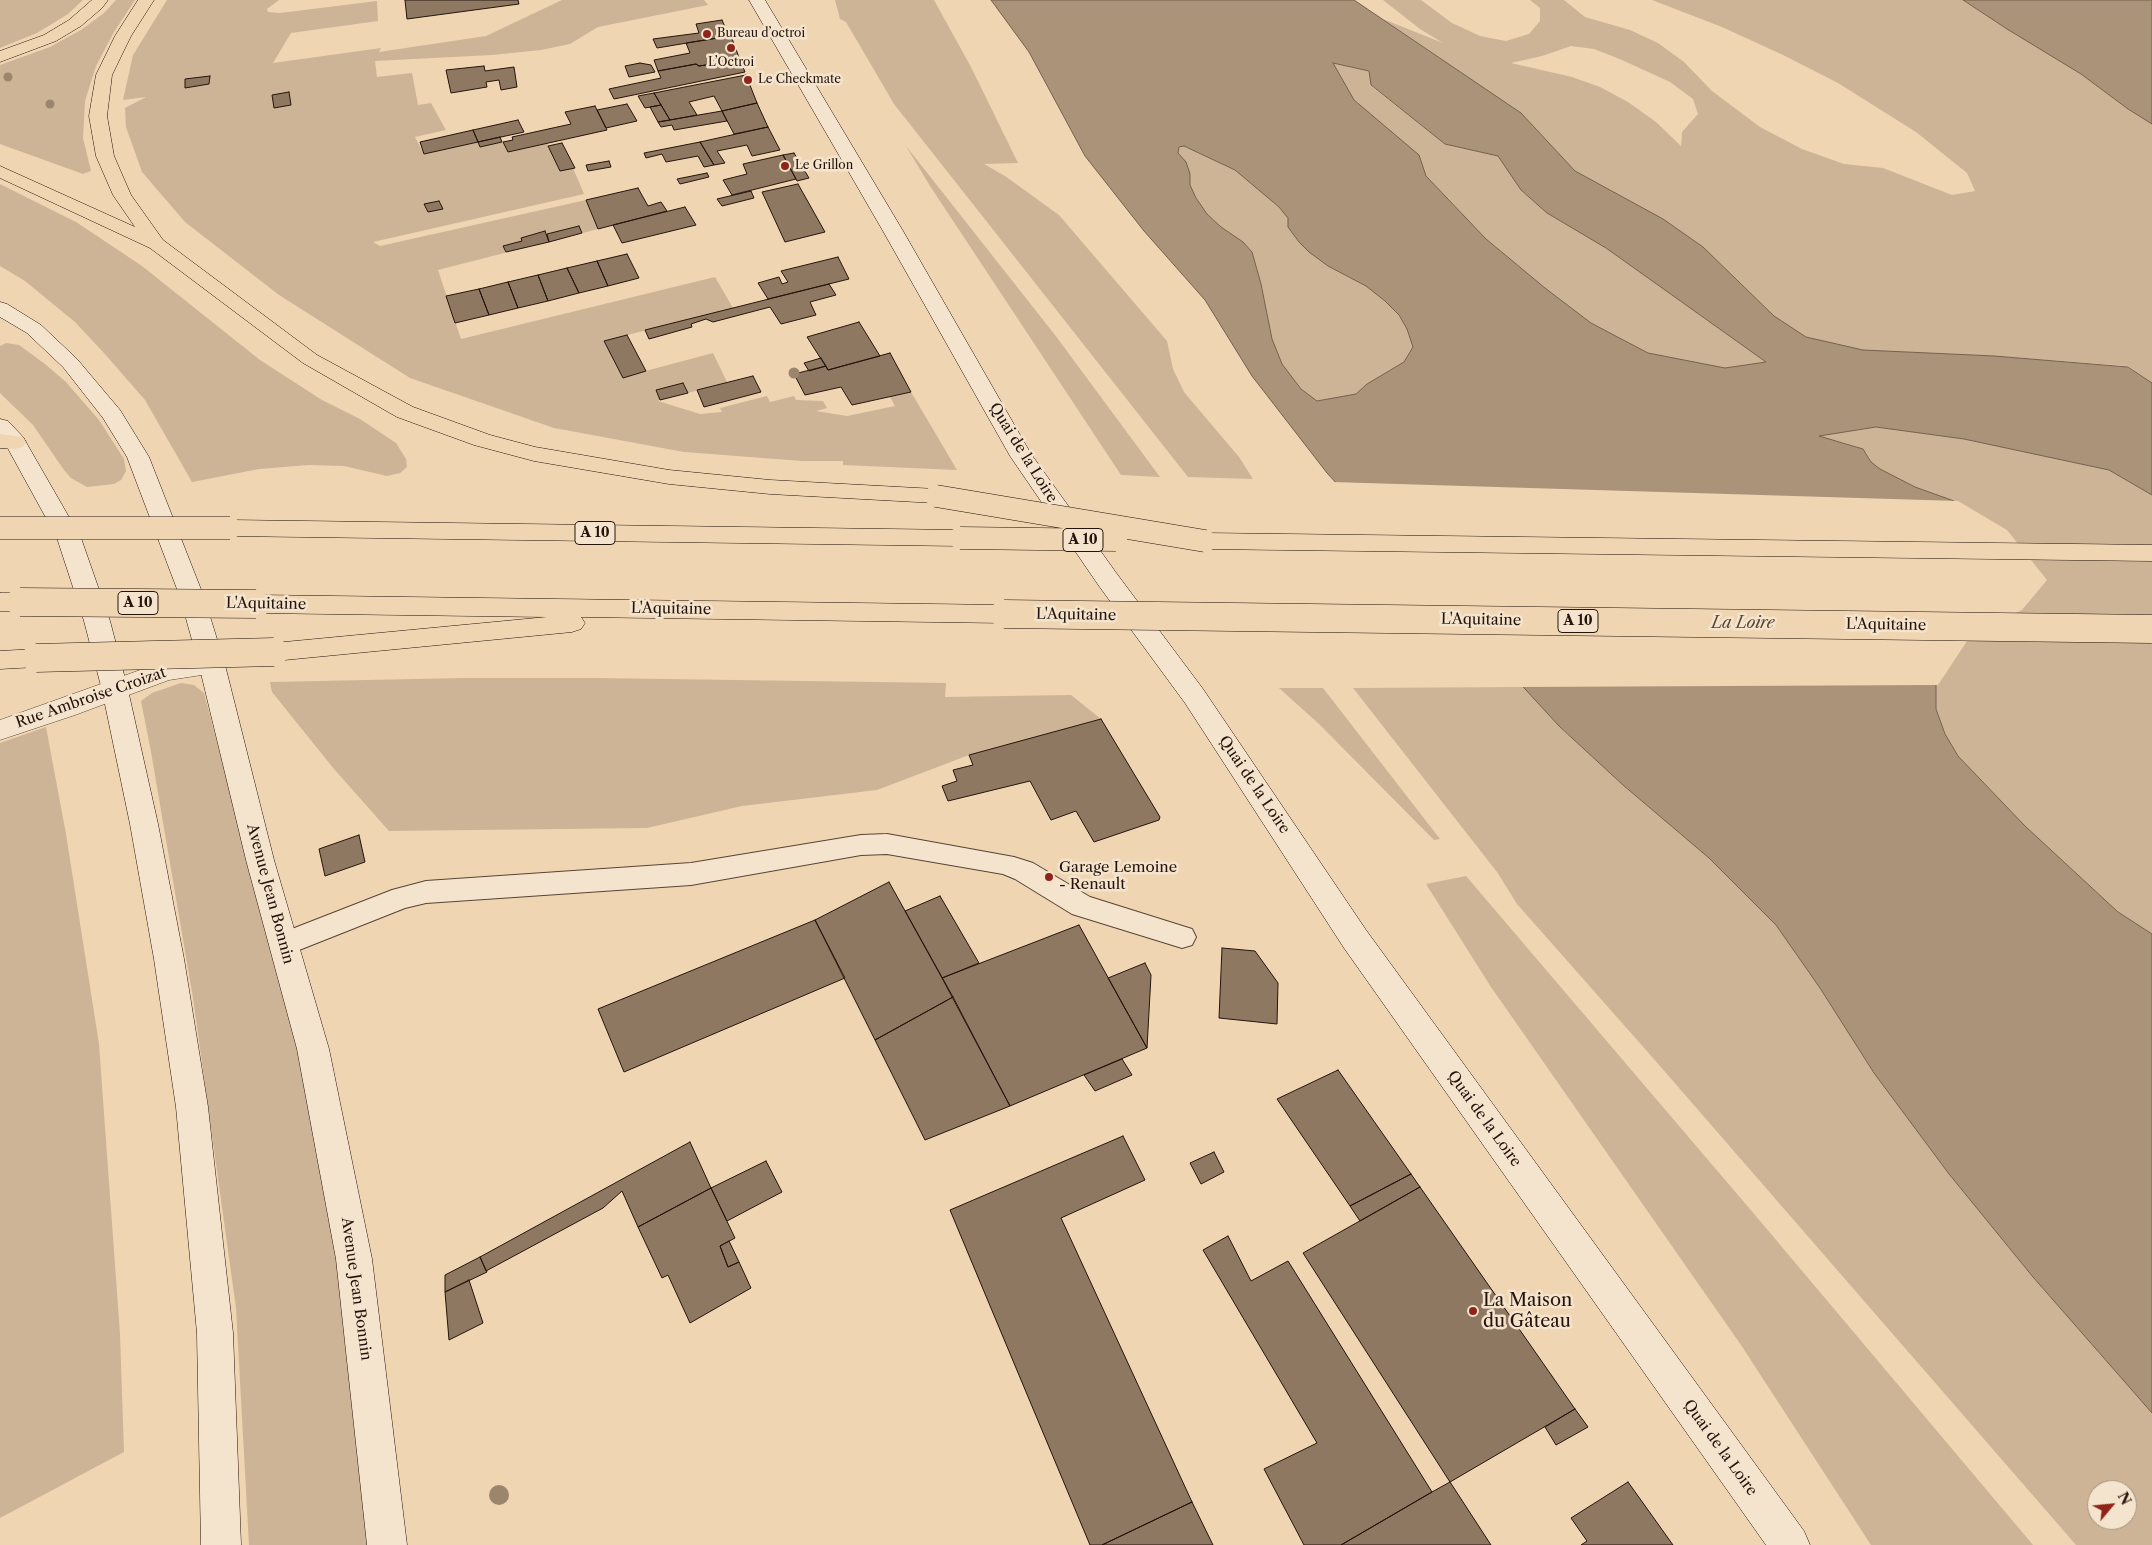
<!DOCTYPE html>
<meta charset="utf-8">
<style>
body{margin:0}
#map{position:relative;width:2152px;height:1545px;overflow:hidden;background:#efd5b2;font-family:"Libre Caslon Text",serif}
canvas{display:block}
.north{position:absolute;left:2087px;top:1480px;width:50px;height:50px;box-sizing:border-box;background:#f5e4cd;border:1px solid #a2917f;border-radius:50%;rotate:62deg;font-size:14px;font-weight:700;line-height:20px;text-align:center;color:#25140b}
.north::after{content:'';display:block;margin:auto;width:18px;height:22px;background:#8f2418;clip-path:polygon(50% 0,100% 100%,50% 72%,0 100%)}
</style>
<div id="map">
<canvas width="2152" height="1545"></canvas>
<div class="north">N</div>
</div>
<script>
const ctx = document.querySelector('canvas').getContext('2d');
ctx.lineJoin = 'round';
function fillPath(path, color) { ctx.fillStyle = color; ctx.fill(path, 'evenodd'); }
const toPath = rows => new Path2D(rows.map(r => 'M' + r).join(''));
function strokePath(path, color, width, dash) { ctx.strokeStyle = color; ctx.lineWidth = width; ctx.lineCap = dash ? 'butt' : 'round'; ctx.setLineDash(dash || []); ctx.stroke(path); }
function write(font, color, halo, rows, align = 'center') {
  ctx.font = font + ' "Libre Caslon Text",serif'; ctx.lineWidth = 5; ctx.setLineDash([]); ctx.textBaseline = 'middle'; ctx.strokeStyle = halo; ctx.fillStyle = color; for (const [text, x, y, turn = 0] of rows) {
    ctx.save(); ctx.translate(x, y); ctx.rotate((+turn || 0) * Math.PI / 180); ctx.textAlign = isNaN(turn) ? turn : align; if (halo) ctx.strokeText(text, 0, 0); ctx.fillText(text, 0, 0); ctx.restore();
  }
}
fillPath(toPath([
 [0,0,83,0,68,14,37,33,0,48],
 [116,0,135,0,114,32,96,66,85,101,83,138,91,171,83,174,0,144,0,65,50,47,81,30,104,13],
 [167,0,279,0,267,9,268,12,280,13,377,1,378,21,291,33,273,63,381,48,379,52,486,36,562,0,704,0,708,5,598,27,570,44,541,50,492,55,375,61,377,77,412,73,418,105,431,103,446,130,415,137,424,154,478,142,480,147,502,142,509,152,547,143,560,171,573,168,584,194,373,242,380,246,586,200,598,229,438,270,461,339,715,277,733,308,604,341,623,377,713,353,727,382,688,393,683,383,656,390,660,400,658,401,700,414,722,412,720,408,767,396,770,402,794,396,796,400,823,401,827,408,816,411,847,416,895,406,890,397,911,392,957,470,843,465,843,461,802,461,684,452,554,428,410,378,279,295,185,222,142,172,126,127,125,108,146,97,123,100,133,55],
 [835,0,934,0,971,67,1018,163,984,164,1005,176,1059,215,1167,341,1173,369,1184,392,1239,457,1253,479,1188,477,894,104,846,22,840,19],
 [1383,0,1421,0,1452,23,1480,36,1506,41,1529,34,1540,21,1540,8,1530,0,1564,0,1585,17,1630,30,1658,43,1684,62,1712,91,1760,127,1802,149,1844,164,1883,168,1952,195,1975,191,1967,173,1916,132,1838,83,1783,55,1722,27,1652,0,1962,0,2007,29,2081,74,2128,109,2152,124,2152,383,2128,366,1994,356,1863,350,1806,337,1774,316,1703,247,1662,219,1575,171,1521,113,1383,19,1443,43,1420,29],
 [1571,46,1594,49,1622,60,1670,82,1693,99,1698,114,1682,132,1681,146,1656,122,1628,102,1600,87,1572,77,1511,63,1542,56],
 [1332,63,1369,71,1371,86,1445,144,1499,156,1521,190,1547,213,1606,248,1766,362,1725,368,1648,353,1591,323,1545,288,1486,239,1426,176,1418,155,1354,100],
 [906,146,1055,335,1160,477,1121,475,930,186],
 [1184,146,1235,170,1265,193,1345,275,1366,286,1385,301,1399,315,1407,329,1413,347,1404,362,1367,384,1356,394,1317,401,1301,389,1282,364,1272,339,1261,284,1252,252,1243,242,1221,227,1207,214,1196,198,1190,185,1190,174,1178,153,1179,147],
 [0,184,76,222,142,266,260,360,322,400,360,419,396,443,406,459,407,467,400,473,387,476,344,466,309,465,259,469,192,482,145,400,104,353,75,322,25,281,0,266],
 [6,343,19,345,45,364,66,382,99,420,124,459,126,471,121,480,114,484,87,487,71,478,64,470,33,425,0,393,0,346],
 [1876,427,1964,439,2109,470,2152,495,2152,934,2118,912,2025,826,1958,756,1945,734,1936,709,1936,684,1915,487,1880,469,1871,462,1867,454,1855,446,1818,436],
 [463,678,595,678,946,683,945,697,1071,695,1101,719,969,755,877,790,742,806,647,828,389,831,334,769,272,692,270,682],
 [181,683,194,685,204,693,300,1054,347,1307,379,1545,249,1545,236,1308,193,998,151,752,141,701,152,693],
 [1524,687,1559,726,1623,785,1709,858,1776,925,1820,988,1874,1073,1949,1174,2033,1277,2152,1413,2152,1545,2076,1545,1653,1058,1517,904,1497,872,1353,688],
 [2097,1490,2127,1490,2127,1520,2097,1520],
 [1279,688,1323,688,1440,839,1434,840,1319,724],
 [46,727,66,834,99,1044,120,1334,124,1452,0,1518,0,743],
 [1466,876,1755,1215,2033,1545,1871,1545,1741,1345,1491,987,1426,884]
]), '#cdb496');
const water = toPath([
 [991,0,1354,0,1521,113,1575,171,1663,219,1703,247,1774,316,1806,337,1863,350,1994,356,2128,367,2152,383,2152,495,2109,470,1964,439,1876,427,1819,436,1863,449,1871,462,1880,469,1915,487,1954,501,1972,631,1936,684,1936,709,1945,734,1958,756,2025,826,2118,912,2152,934,2152,1413,2033,1277,1949,1174,1874,1073,1820,988,1776,925,1709,858,1623,785,1559,726,1327,473,1252,376,1205,300,1144,231,1085,156,1029,52,991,0],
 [1333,63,1369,71,1371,85,1445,144,1498,156,1521,190,1547,213,1606,248,1766,362,1725,368,1648,353,1591,323,1545,288,1486,239,1426,176,1419,155,1354,100,1333,63],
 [1184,146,1235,170,1279,207,1288,218,1288,227,1299,242,1309,252,1328,266,1366,286,1385,301,1399,315,1407,329,1413,347,1404,362,1367,384,1356,394,1317,401,1301,389,1282,364,1272,339,1261,284,1252,252,1243,242,1221,227,1207,214,1196,198,1190,185,1190,174,1186,162,1178,153,1179,147,1184,146],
 [1963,0,2152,0,2152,124,2128,109,2081,74,2007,29,1963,0]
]);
fillPath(water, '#aa9379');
strokePath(water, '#75604d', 1);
fillPath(toPath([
 [1332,482,1958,501,2007,530,2047,580,2022,610,1973,632,1938,685,1520,687]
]), '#efd5b2');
const building = toPath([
 [405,0,518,0,519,4,407,19,405,0],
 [722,20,729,36,657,48,653,39,699,33,696,24,722,20],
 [731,36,740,60,699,66,696,64,658,71,654,60,690,53,686,43,731,36],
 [740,60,745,72,614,99,609,89,661,78,658,71,696,64,699,66,740,60],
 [640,63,651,65,655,72,629,77,625,66,640,63],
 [484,66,485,71,514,67,517,87,501,90,499,80,486,82,487,87,451,93,446,70,484,66],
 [746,75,757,103,722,111,714,96,689,102,697,115,670,120,654,93,746,75],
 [210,76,209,84,185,88,185,79,210,76],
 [289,92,291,105,274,108,272,95,289,92],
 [654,93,661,105,645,108,638,96,654,93],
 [757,103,768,127,734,134,722,111,757,103],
 [627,104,637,121,606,128,597,110,627,104],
 [661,105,670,120,658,122,650,107,661,105],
 [595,106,607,130,508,152,503,142,513,140,512,137,571,124,565,112,595,106],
 [722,111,727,121,674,130,672,125,661,127,658,122,722,111],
 [518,120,524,132,478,142,473,130,518,120],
 [768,127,780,150,752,156,747,145,717,151,725,163,714,165,700,142,768,127],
 [473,130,478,142,424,154,420,142,473,130],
 [500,137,502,142,480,147,478,142,500,137],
 [700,142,714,165,704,167,698,156,666,162,662,154,646,158,644,153,700,142],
 [562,143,575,168,560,171,548,146,562,143],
 [794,153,809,178,797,181,783,155,794,153],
 [783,155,796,179,732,195,723,180,747,174,743,164,783,155],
 [609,161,611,167,588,171,586,165,609,161],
 [707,173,709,177,680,184,677,179,707,173],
 [798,184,825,232,785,242,762,192,798,184],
 [638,188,648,206,661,202,667,211,598,229,586,200,638,188],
 [751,191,754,198,722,206,717,199,751,191],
 [439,201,443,209,428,212,424,204,439,201],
 [685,207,696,225,622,243,613,225,685,207],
 [579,226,582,233,549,242,547,234,579,226],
 [545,231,549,242,506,252,503,246,522,241,521,238,545,231],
 [627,254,639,278,608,286,597,261,627,254],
 [838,257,849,279,768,299,758,283,779,277,782,284,788,282,781,271,838,257],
 [597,261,608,286,579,293,567,268,597,261],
 [567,268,579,293,548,301,538,275,567,268],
 [538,275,548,301,518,308,508,282,538,275],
 [508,282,518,308,489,315,479,289,508,282],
 [829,284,836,295,810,302,816,315,781,324,770,307,713,322,706,319,691,324,692,327,649,339,645,330,829,284],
 [479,289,489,315,455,323,446,296,479,289],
 [859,322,880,356,828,370,807,337,859,322],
 [627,335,646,371,623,378,604,341,627,335],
 [890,353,911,392,852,405,841,387,805,395,794,374,826,366,828,370,890,353],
 [821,358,826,366,809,371,804,363,821,358],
 [753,376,761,392,704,407,697,390,753,376],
 [683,383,688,393,660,400,656,390,683,383],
 [1101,719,1160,817,1159,820,1094,842,1076,811,1051,820,1030,781,948,801,942,786,957,781,953,770,973,765,969,755,1101,719],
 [359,835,365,862,325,876,319,849,359,835],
 [889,882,953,997,875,1040,815,920,889,882],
 [940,896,979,963,942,978,905,911,940,896],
 [815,920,845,978,624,1072,598,1009,815,920],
 [1079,925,1147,1048,1010,1106,942,978,1079,925],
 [1222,948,1255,951,1278,983,1277,1024,1219,1018,1222,948],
 [1145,963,1151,975,1147,1048,1108,978,1145,963],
 [953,997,1010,1106,925,1140,875,1040,953,997],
 [1122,1059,1132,1075,1095,1091,1084,1075,1122,1059],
 [1338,1070,1411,1174,1350,1206,1277,1099,1338,1070],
 [1123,1136,1145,1180,1061,1218,1192,1502,1102,1545,1090,1545,950,1210,1123,1136],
 [690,1142,711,1188,638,1227,622,1191,603,1208,486,1271,480,1257,690,1142],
 [1214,1152,1224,1172,1201,1184,1190,1163,1214,1152],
 [766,1161,782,1192,727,1221,711,1188,766,1161],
 [1411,1174,1420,1187,1360,1221,1350,1206,1411,1174],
 [1420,1187,1575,1409,1450,1482,1303,1253,1420,1187],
 [711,1188,735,1238,720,1246,728,1267,739,1262,751,1288,690,1323,668,1275,662,1278,638,1227,711,1188],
 [1228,1236,1251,1281,1288,1261,1432,1492,1341,1545,1304,1545,1264,1469,1317,1443,1203,1250,1228,1236],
 [729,1241,739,1262,728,1267,720,1246,729,1241],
 [480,1257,487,1272,445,1292,445,1275,480,1257],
 [469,1280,483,1323,449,1340,445,1292,469,1280],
 [1575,1409,1588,1427,1556,1445,1545,1427,1575,1409],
 [1450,1482,1491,1545,1341,1545,1432,1492,1450,1482],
 [1628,1482,1673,1545,1581,1545,1587,1541,1571,1518,1628,1482],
 [1192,1502,1213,1545,1102,1545,1192,1502]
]);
fillPath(building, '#8e7862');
strokePath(building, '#25140b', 1);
const lane = toPath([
 [887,834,1014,857,1033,863,1090,897,1192,929,1196,937,1192,945,1182,948,1072,914,1015,879,1003,874,887,854,861,855,691,885,426,903,405,908,284,956,274,952,270,944,274,936,392,890,426,881,691,863,861,835,887,834]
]);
const street = toPath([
 [212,656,221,658,225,665,221,672,169,680,75,715,0,740,0,720,157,664,212,656]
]);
const secondary = toPath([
 [749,0,765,0,903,231,1031,454,1117,574,1203,689,1366,930,1804,1531,1810,1545,1766,1545,1344,948,1185,703,1099,586,1010,456,883,231,749,0],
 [0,302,7,304,41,325,77,359,120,410,149,457,204,597,225,665,274,860,329,1049,372,1259,407,1545,367,1545,336,1259,297,1049,246,860,199,665,180,597,127,457,103,418,63,367,27,333,0,317,0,302],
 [0,419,8,421,23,437,81,538,110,621,128,690,158,824,184,959,208,1107,233,1333,241,1545,201,1545,197,1333,176,1107,154,959,130,824,102,690,84,621,57,538,6,445,0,439,0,419]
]);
const primary = toPath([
 [92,0,108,0,102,8,81,26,56,41,0,62,0,51,44,35,69,20,92,0]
]);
const highway = toPath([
 [138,0,154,0,131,36,112,75,107,116,114,156,131,195,163,240,317,355,413,407,490,435,535,447,669,470,770,480,936,489,944,491,948,496,944,501,936,503,770,494,669,484,534,461,474,445,397,417,303,363,150,248,0,178,0,166,135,227,113,195,96,156,89,116,96,75,115,36,138,0],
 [0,434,23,437,26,442,23,447,15,449,0,448,0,434],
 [230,520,960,530,968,532,972,538,968,544,960,546,230,536,222,534,218,528,222,522,230,520],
 [1205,533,2152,545,2152,561,1205,549,1197,547,1193,541,1197,535,1205,533],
 [0,593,20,593,29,596,32,602,29,608,20,611,0,611,0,593],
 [256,595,1004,605,1013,608,1017,614,1013,620,1004,623,581,617,585,623,581,629,572,632,274,661,265,658,261,652,265,646,274,643,547,617,256,613,247,610,244,604,247,598,256,595],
 [36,649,45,651,49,658,45,665,36,667,0,669,0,651,36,649]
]);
strokePath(lane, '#584435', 2);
strokePath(street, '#584435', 1);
strokePath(secondary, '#25140b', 1);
strokePath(primary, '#25140b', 1);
strokePath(highway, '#25140b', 1);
fillPath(lane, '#f5e4cd');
fillPath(street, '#f5e4cd');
fillPath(secondary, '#f5e4cd');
fillPath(primary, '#efd5b2');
fillPath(highway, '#efd5b2');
const highwayBridgeFar1 = toPath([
 [936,496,1205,541],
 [0,528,230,528],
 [960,538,1116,540]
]);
const highwayBridge = toPath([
 [20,602,256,604],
 [1004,614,2152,629],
 [36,658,274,652]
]);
strokePath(highwayBridgeFar1, '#25140b', 23, []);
strokePath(highwayBridge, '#25140b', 29, []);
strokePath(highwayBridgeFar1, '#efd5b2', 22);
strokePath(highwayBridge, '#efd5b2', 28);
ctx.fillStyle = '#9b856d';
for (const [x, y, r] of [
 [8,77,4.5],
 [50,104,4.5],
 [794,373,5.5],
 [499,1495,10]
]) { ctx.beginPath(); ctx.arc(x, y, r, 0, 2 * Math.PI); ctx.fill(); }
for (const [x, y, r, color] of [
 [707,34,5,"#8f2418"],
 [731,48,5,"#8f2418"],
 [748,80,5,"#8f2418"],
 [785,166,5,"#8f2418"],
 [1049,877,5,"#8f2418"],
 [1473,1311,5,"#8f2418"]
]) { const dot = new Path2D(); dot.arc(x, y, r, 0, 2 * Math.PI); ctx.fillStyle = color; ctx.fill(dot); strokePath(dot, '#f5e4cd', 2); }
write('12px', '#25140b', '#f5e4cd', [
 ["Bureau d’octroi",717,34],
 ["L’Octroi",731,63,"center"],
 ["Le Checkmate",758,80],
 ["Le Grillon",795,166]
], 'left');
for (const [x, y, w] of [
 [595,533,40],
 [1083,540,40],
 [138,603,40],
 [1578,621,40]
]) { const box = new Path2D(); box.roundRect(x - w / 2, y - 11.5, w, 23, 4); ctx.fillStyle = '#f5e4cd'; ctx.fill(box); strokePath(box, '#25140b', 1); }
write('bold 14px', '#25140b', null, [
 ["A 10",595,533],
 ["A 10",1083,540],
 ["A 10",138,603],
 ["A 10",1578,621]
]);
write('15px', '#25140b', '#f5e4cd', [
 ["Quai de la Loire",1023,453,58],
 ["L'Aquitaine",266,604,1],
 ["L'Aquitaine",671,609,1],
 ["L'Aquitaine",1076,615,1],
 ["L'Aquitaine",1481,620,1],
 ["L'Aquitaine",1886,625,1],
 ["Rue Ambroise Croizat",91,698,-19],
 ["Quai de la Loire",1254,785,56],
 ["Avenue Jean Bonnin",270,894,75],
 ["Quai de la Loire",1484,1119,54],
 ["Avenue Jean Bonnin",356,1289,82],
 ["Quai de la Loire",1720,1448,54]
]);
write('15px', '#25140b', '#f5e4cd', [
 ["Garage Lemoine",1059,868],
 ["- Renault",1059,885]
], 'left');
write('italic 16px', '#5a4737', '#f5e4cd', [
 ["La Loire",1743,623]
]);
write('18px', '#25140b', '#f5e4cd', [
 ["La Maison",1483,1301],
 ["du Gâteau",1483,1322]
], 'left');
</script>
